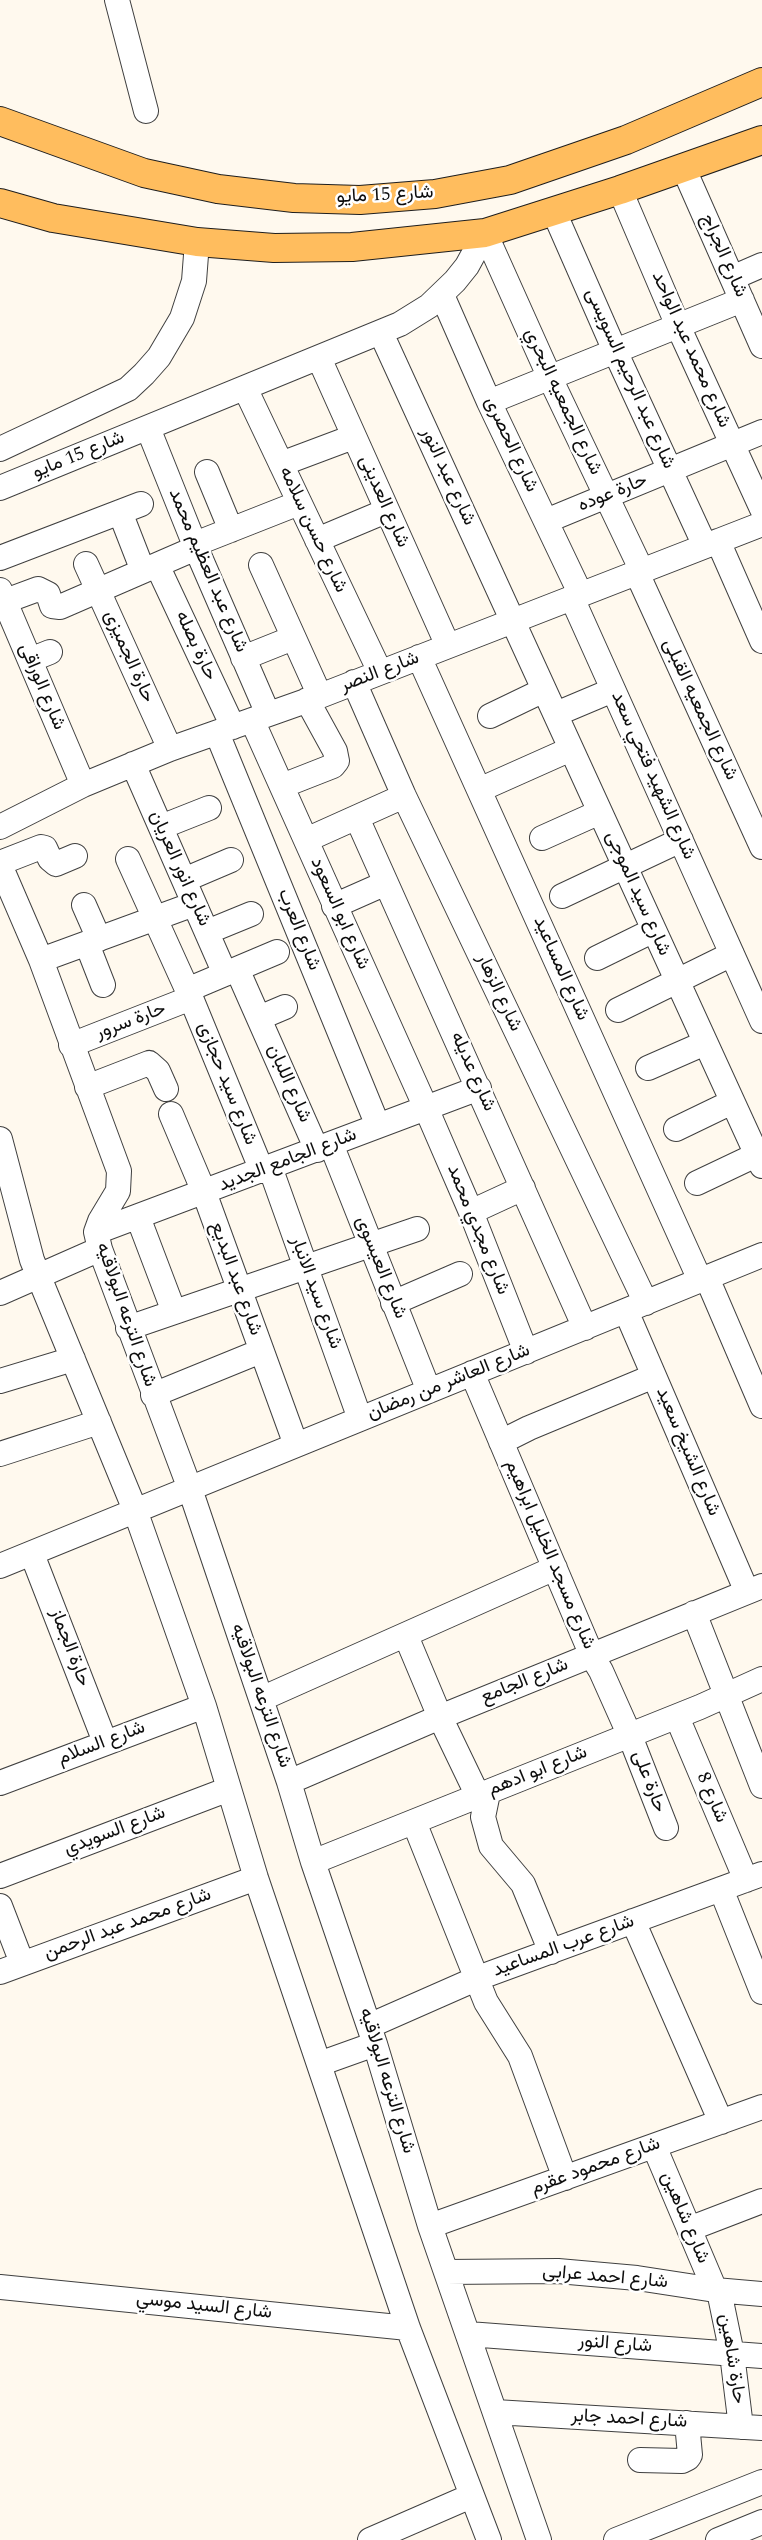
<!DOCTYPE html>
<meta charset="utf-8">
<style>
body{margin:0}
canvas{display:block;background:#fff9ee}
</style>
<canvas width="762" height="2540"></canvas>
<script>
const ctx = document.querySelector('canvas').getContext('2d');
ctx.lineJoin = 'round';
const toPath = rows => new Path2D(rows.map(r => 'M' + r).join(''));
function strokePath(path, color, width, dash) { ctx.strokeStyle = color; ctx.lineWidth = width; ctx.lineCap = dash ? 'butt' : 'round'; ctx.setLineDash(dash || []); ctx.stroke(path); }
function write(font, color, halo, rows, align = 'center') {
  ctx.font = font + ' Spectral,Vazirmatn,serif'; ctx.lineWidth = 5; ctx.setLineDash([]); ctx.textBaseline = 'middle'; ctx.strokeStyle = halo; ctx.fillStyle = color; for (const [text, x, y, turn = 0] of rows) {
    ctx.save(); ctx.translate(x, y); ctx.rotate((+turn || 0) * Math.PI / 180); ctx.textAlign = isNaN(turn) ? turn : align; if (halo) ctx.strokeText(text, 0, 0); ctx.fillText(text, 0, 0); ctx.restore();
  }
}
const minor = toPath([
 [117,0,146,111],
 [683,167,762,346],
 [620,190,678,326,762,509],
 [554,212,615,351,705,546],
 [485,233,550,378,642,571],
 [732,278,762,265],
 [442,295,489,402,581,595],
 [381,333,762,1166],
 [319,358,448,646],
 [245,388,380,672],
 [489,402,742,300],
 [148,428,196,548,268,714],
 [0,449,128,389,144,374,159,357,182,318,194,281,197,242],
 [281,464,353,437],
 [207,472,231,530],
 [0,488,400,324,429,306,455,281,467,266,485,233],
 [120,512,143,571],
 [546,521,762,432],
 [317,540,386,511],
 [718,541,762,641],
 [195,544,299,503],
 [0,558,141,504],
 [86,564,170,749],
 [157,565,233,727],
 [261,565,320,696],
 [637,573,762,847],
 [0,590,83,785],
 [572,598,762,1021],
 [0,603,38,589,48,594,52,606,60,607,196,548],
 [419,657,700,1280],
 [243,658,293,638],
 [30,660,50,652],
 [354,682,404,796,646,1303],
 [556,714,613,690],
 [490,716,544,690],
 [252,720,426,1108,471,1212,526,1352],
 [217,733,378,1126],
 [133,764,225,974],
 [282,786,333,766,337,761,335,751,307,700],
 [479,790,571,749],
 [357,818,585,1328],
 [0,827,83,785,170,749,320,696,762,524],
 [161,827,209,808],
 [542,838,600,812],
 [306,840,404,796],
 [128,859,191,998,262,1171],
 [0,863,41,847,45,848,50,859,56,864,75,856],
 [0,865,41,960,119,1171,118,1191,100,1221,96,1232,100,1249,190,1489,289,1782,313,1862,375,2044,430,2226,539,2540],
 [184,880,231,860],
 [562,896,681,840],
 [84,905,99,939],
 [334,906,386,883],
 [207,932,251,914],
 [87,944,103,985],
 [597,958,654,930],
 [41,960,194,904],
 [237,969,317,1150],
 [187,990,277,952],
 [618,1010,732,954],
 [259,1018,285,1007],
 [71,1045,191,998],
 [648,1068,705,1043],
 [87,1087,149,1063,158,1071,166,1089],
 [171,1114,204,1192,296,1445],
 [676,1129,732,1102],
 [0,1139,32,1260,135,1510,204,1706,256,1878,408,2328,489,2540],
 [331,1144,429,1391],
 [270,1167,360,1419],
 [697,1183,756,1155],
 [471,1212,523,1188],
 [138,1217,174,1312],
 [96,1232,479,1088],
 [707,1278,762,1406],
 [0,1293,100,1249],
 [393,1303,460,1274],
 [626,1311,747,1592],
 [128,1328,417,1229],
 [472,1373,592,1656,601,1671,630,1736,666,1828],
 [0,1381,73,1359],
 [153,1395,261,1351],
 [501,1442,529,1428,654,1376],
 [0,1454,99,1422],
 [32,1554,105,1742],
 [0,1566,762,1255],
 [694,1613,762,1786],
 [406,1636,440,1717,478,1796],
 [261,1699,555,1568],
 [677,1717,746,1880],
 [289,1782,440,1717,762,1586],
 [0,1783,204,1706],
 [488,1793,483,1817,491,1846,523,1884,551,1952],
 [414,1822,486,2002,520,2056,565,2178],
 [313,1862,700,1707,762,1679],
 [0,1876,229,1789],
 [721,1889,762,1992],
 [0,1906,22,1963],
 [633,1921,721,2122],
 [0,1972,256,1878],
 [369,2026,478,1978,762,1874],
 [319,2064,375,2044],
 [654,2146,715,2290],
 [430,2226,762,2107],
 [689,2229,762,2201],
 [446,2272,558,2271,637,2278,715,2290,762,2294],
 [0,2287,408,2328],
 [719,2291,732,2354,741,2427],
 [468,2334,762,2356],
 [495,2412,762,2428],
 [640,2460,682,2461,688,2458,690,2455,687,2423],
 [370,2540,471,2496],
 [616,2540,762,2482],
 [718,2540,762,2522]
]);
const major = toPath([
 [0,121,144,173,218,189,294,198,360,200,435,194,510,180,626,140,762,82],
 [0,203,53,218,197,242,274,248,352,247,485,233,620,190,762,140]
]);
strokePath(minor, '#404040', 26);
strokePath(major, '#1e1e1e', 30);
strokePath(minor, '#fff', 24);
strokePath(major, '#ffbd5e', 28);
write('19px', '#0d0d0d', '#fff', [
 ["شارع 15 مايو",385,196,-3],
 ["شارع الجراج",723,256,66],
 ["شارع محمد عبد الواحد",690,350,66],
 ["شارع عبد الرحيم السويسى",629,379,66],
 ["شارع الجمعيه البحري",562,402,65],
 ["شارع الحصرى",510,445,65],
 ["شارع 15 مايو",79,456,-22],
 ["شارع عبد النور",447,477,65],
 ["حارة عوده",613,494,-22],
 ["شارع العدينى",383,502,66],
 ["شارع حسن سلامه",312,530,65],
 ["شارع عبد العظيم محمد",207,571,67],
 ["حارة بصله",195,646,65],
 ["حارة الجميزى",128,657,66],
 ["شارع النصر",380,673,-21],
 ["شارع الوراقى",41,687,67],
 ["شارع الجمعيه القبلى",699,710,65],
 ["شارع الشهيد فتحي سعد",652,776,66],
 ["شارع انور العريان",179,869,66],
 ["شارع سيد الموجى",637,894,66],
 ["شارع ابو السعود",339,914,66],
 ["شارع العرب",298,930,68],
 ["شارع المساعيد",560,969,66],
 ["شارع الزهار",498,993,65],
 ["حارة سرور",131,1022,-21],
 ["شارع عديله",472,1072,66],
 ["شارع سيد حجازى",226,1084,68],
 ["شارع اللبان",288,1084,66],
 ["شارع الجامع الجديد",288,1161,-21],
 ["شارع مجدي محمد",477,1230,68],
 ["شارع العيسوى",380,1268,68],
 ["شارع عبد البديع",235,1279,70],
 ["شارع سيد الانبار",315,1293,70],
 ["شارع الترعه البولاقيه",125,1315,71],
 ["شارع العاشر من رمضان",449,1383,-22],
 ["شارع الشيخ سعيد",687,1452,67],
 ["شارع مسجد الخليل ابراهيم",549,1555,67],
 ["حارة الجماز",69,1648,69],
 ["شارع الجامع",525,1682,-22],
 ["شارع الترعه البولاقيه",260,1696,71],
 ["شارع السلام",102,1744,-21],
 ["شارع ابو ادهم",538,1772,-22],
 ["حارة على",648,1782,69],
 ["شارع 8",711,1798,67],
 ["شارع السويدي",115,1832,-21],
 ["شارع محمد عبد الرحمن",128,1925,-20],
 ["شارع عرب المساعيد",564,1947,-20],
 ["شارع الترعه البولاقيه",386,2081,73],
 ["شارع محمود عقرم",596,2167,-20],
 ["شارع شاهين",684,2218,67],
 ["شارع احمد عرابى",605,2278,5],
 ["شارع السيد موسي",204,2307,6],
 ["شارع النور",615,2345,4],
 ["حارة شاهين",731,2359,81],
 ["شارع احمد جابر",629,2420,3]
]);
</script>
